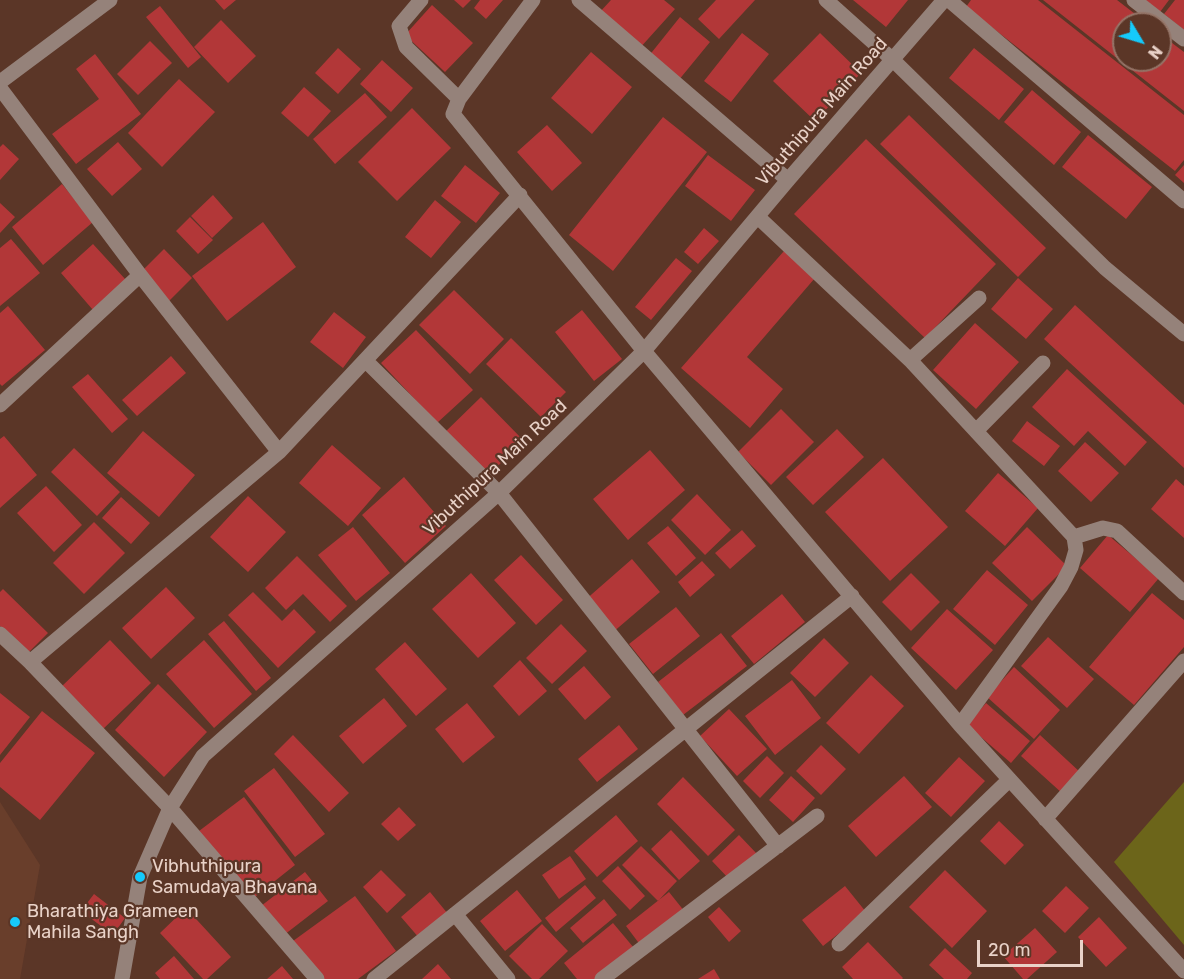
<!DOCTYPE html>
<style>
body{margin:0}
#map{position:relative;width:1184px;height:979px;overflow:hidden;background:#5b3627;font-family:Rubik,sans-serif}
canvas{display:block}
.north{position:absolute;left:1112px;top:12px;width:60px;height:60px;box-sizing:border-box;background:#5b3627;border:2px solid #947467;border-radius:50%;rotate:128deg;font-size:16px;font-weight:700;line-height:24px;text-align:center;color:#e9d2c8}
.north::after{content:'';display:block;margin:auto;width:21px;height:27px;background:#15cafb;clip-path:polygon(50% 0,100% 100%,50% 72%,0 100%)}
.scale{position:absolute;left:977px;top:940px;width:106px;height:27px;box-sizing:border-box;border:3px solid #e9d2c8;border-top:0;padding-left:8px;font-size:18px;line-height:21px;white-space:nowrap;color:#e9d2c8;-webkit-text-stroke:4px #5b3627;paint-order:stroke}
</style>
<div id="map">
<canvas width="1184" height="979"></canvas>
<div class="north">N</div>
<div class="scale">20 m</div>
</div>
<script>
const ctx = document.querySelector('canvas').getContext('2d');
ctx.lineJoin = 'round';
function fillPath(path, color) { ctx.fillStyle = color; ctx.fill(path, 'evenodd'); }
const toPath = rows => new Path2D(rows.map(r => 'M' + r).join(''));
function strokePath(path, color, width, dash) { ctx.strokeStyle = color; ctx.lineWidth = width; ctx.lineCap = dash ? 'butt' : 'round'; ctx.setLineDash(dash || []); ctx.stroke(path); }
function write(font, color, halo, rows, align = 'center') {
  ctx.font = font + ' Rubik,sans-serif'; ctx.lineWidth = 4.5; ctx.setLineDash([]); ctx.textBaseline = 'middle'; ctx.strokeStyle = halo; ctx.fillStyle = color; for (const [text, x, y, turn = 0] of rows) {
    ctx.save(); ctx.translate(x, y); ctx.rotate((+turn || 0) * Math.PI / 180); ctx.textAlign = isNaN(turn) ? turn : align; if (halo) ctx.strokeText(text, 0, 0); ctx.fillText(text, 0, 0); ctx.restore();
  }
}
fillPath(toPath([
 [0,802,40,865,20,979,0,979]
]), '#693e2b');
fillPath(toPath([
 [1184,782,1184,945,1114,862]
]), '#6c651a');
fillPath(toPath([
 [215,0,236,0,224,10],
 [454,0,471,0,463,8],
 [480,0,503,0,486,19,474,8],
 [611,0,664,0,675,9,639,49,599,13],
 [716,0,755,0,719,39,698,19],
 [853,0,908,0,886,27],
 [971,0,1038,0,1184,115,1184,160,1175,171,966,7],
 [1043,0,1117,0,1148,24,1124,24,1124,60,1160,60,1160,34,1184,52,1184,111],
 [1145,0,1169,0,1160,12],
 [1175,0,1184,0,1184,30,1164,14],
 [432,5,473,43,445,72,405,35],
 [160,6,201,57,188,68,146,17],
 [680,17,710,42,678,81,648,57],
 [221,20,256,56,228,83,194,47],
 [742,33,769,54,731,102,704,81],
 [820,33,861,73,815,121,773,81],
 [150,41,172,63,138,95,117,74],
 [338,48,361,69,338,94,315,73],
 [974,48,1024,89,999,120,949,78],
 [591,52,632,87,592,134,551,98],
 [95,54,141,114,76,164,52,134,99,99,76,69],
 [382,60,413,88,391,112,360,84],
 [179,79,215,112,162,167,128,133],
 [304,87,331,111,308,137,281,113],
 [1032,90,1081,132,1054,165,1004,122],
 [365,93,387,117,335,164,313,139],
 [412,108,451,148,397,201,358,162],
 [909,115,1046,248,1018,277,880,144],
 [663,117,707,152,613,271,569,235],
 [547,125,582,163,552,191,517,152],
 [1088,135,1152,187,1126,219,1062,167],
 [866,139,996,264,925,338,794,214],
 [118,142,142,169,112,196,87,169],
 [3,144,19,159,0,180,0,147],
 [708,155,755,190,731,221,685,186],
 [465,165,500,193,476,223,441,196],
 [1184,165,1184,183,1175,175],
 [62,184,93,222,43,265,12,227],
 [213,195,233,218,212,238,191,216],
 [435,200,461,222,431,258,405,237],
 [0,203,15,217,0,233],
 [190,217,213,240,198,254,176,231],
 [263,222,296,267,227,321,192,276],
 [704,228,719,241,698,264,684,252],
 [11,239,40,273,0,306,0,248],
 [93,244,126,280,93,310,61,273],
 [164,249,192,278,169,301,141,272],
 [784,251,815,278,747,357,783,389,750,428,681,368],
 [676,258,692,271,651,320,635,307],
 [1018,278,1053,309,1026,339,991,309],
 [454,290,504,339,470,374,419,325],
 [1075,305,1184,405,1184,468,1044,339],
 [8,306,45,350,2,386,0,384,0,313],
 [582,310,622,359,594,381,555,332],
 [334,312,366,337,343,368,310,342],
 [975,323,1019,362,976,409,933,370],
 [416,330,473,390,437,423,381,363],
 [511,338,566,392,541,417,486,364],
 [171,356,186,373,137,416,122,400],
 [1067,369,1147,442,1125,466,1088,431,1074,446,1032,407],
 [88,374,128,419,112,433,72,387],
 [481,397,524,441,482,481,440,437],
 [781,409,814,442,771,485,738,452],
 [1027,421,1060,446,1044,466,1012,441],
 [837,429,864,457,813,505,786,477],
 [143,431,195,475,159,517,107,473],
 [4,436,37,475,0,508,0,439],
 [1085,442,1119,473,1091,502,1058,471],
 [332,445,381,488,348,526,299,483],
 [74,448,120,492,97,516,51,472],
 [650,450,685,490,628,540,593,499],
 [883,458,948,527,890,581,825,512],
 [998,473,1038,508,1005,546,965,511],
 [404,477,446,526,405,563,362,515],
 [1176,479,1184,486,1184,538,1151,509],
 [46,486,82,525,54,552,17,513],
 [697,494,731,530,705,555,671,520],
 [248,496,286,532,248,572,210,537],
 [121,497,150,523,131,544,102,518],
 [94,522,125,553,84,594,53,563],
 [668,526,696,558,676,576,647,543],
 [353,527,390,573,356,601,318,555],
 [1027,527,1067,566,1032,601,992,563],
 [742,530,756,546,730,569,715,553],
 [1108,535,1159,578,1130,612,1080,568],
 [521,555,563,600,536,625,494,580],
 [297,556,347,606,330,622,303,594,286,610,265,588],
 [632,559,660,592,612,633,584,601],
 [702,561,715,575,690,597,678,582],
 [987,570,1028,605,995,645,953,609],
 [471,573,516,623,478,658,432,609],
 [911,573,940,602,911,631,882,602],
 [166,587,195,618,151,659,122,628],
 [3,589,48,633,27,654,0,626,0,592],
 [253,592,282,621,294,609,316,632,278,668,228,615],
 [1152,593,1184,620,1184,647,1134,705,1089,667],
 [782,594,805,622,754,664,731,636],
 [676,607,700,636,653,674,629,644],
 [947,609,993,650,956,690,911,648],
 [224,621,271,678,256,691,208,634],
 [561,624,587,651,552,684,526,658],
 [721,633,747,666,683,715,658,682],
 [1048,637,1094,679,1067,708,1021,666],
 [824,638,849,663,815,697,790,673],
 [110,640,151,683,102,730,61,687],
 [204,640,252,694,214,728,166,674],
 [405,642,447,689,416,716,375,669],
 [520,660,547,691,519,716,493,686],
 [584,666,611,697,585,720,558,689],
 [1014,667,1060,710,1034,739,987,697],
 [871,675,904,706,859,754,826,723],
 [792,680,821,718,775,755,745,716],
 [158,684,207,732,164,777,115,730],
 [0,693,30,717,0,755],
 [384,698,407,726,363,764,339,736],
 [467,703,495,737,463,763,435,729],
 [986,703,1030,741,1011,763,967,725],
 [729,709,767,749,737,776,700,736],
 [42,711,95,753,40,820,0,787,0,763],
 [619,725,638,749,597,782,578,759],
 [293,735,349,793,329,812,274,754],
 [1040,735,1081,773,1063,794,1021,756],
 [821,745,846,769,821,795,796,771],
 [767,756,784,773,760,798,743,781],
 [959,757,985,781,951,817,925,793],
 [274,768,325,834,295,857,244,791],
 [791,776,815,798,793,822,769,800],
 [904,776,932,807,876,857,848,826],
 [683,777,735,830,708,856,657,804],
 [244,797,295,865,251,900,199,831],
 [399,807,416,825,398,841,381,824],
 [616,815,638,841,597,877,574,851],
 [999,821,1024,845,1005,865,980,841],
 [671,830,700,861,679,880,651,849],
 [739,835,757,854,730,880,712,861],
 [641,846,677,881,658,901,622,865],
 [570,856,586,879,559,899,542,875],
 [618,866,645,896,630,910,602,881],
 [381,870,406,895,387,913,363,887],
 [945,870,987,911,952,948,909,907],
 [305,872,328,901,284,935,261,906],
 [585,885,596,898,556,932,545,918],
 [845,886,866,912,823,946,802,920],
 [1066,886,1089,908,1065,933,1042,911],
 [517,890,542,921,505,951,480,921],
 [430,892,448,914,420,939,401,917],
 [669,892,685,912,641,946,626,926],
 [94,894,125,918,113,935,81,911],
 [355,896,396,951,358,979,321,979,293,941],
 [604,899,617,915,583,943,570,928],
 [719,907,741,931,729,942,708,917],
 [186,908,231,957,207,979,203,979,160,933],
 [1099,917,1127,948,1106,967,1078,937],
 [613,923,634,948,596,979,577,979,564,963],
 [542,924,568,951,539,979,532,979,509,956],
 [1035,928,1057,952,1027,979,1023,979,1003,956],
 [868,942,903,978,902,979,853,979,842,967],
 [945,948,972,973,967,979,944,979,929,965],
 [174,956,194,979,160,979,155,973],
 [438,964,451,979,422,979],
 [282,966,293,979,267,979],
 [714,969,720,979,698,979]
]), '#b23738');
strokePath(toPath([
 [421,0,399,26,406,47,459,99],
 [533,0,459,99,453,114,644,351,960,725,1184,971],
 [579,0,788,180],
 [826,0,893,60,1105,268,1184,334],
 [949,0,1184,201],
 [1134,0,1184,39],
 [0,82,110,0],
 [0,88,140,275,279,452],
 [758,217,910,360,1074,537,1076,550,1071,567,1061,586,960,725],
 [365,360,499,493,778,846],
 [910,360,979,298],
 [0,405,140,275],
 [976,431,1043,363],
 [1074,537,1103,528,1117,531,1184,593],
 [0,634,30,662,170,808,317,979],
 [30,662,279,452,520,195],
 [1045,819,1184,661],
 [455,914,508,979],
 [839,944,1009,780],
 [122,979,140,877,170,808,203,756,499,493,644,351,788,180,944,0],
 [374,979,852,596],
 [602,979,817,816]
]), '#95827a', 15);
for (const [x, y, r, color] of [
 [140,877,6,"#15cafb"],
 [15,922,6,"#15cafb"]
]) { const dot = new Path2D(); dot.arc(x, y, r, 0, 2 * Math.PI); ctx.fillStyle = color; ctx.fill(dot); strokePath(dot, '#5b3627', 2); }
write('18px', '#e9d2c8', '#5b3627', [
 ["Vibuthipura Main Road",822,112,-49],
 ["Vibuthipura Main Road",495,468,-43]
]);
write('18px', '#e9d2c8', '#5b3627', [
 ["Vibhuthipura",152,867],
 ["Samudaya Bhavana",152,888],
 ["Bharathiya Grameen",27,912],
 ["Mahila Sangh",27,933]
], 'left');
</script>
